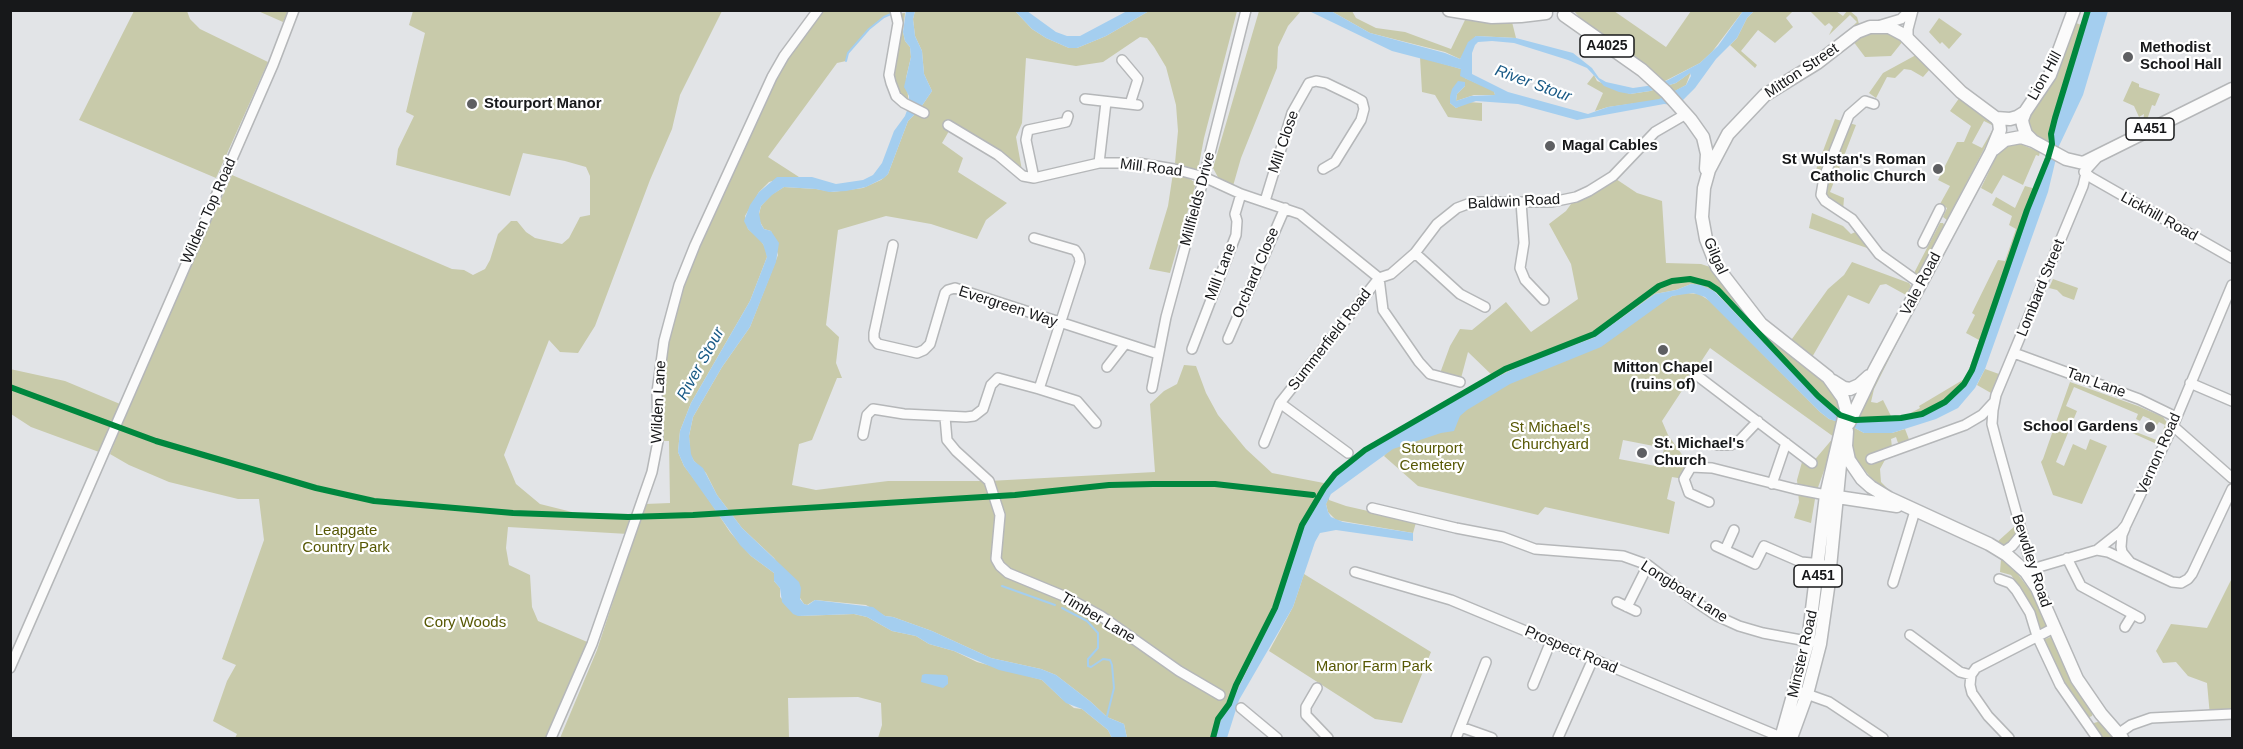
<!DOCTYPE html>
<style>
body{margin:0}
#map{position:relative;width:2243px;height:749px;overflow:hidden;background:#e2e4e7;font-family:Arial,sans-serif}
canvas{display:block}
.frame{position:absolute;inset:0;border:12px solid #17181a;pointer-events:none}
</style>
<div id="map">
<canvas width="2243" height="749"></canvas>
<div class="frame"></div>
</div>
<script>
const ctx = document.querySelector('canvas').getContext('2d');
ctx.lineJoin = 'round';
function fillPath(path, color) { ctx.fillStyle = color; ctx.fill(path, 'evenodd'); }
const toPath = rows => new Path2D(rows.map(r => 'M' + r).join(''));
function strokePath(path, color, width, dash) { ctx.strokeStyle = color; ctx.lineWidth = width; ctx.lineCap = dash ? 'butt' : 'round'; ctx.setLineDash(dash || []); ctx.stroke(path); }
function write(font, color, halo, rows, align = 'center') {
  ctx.font = font + ' Arial,sans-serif'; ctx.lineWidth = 4.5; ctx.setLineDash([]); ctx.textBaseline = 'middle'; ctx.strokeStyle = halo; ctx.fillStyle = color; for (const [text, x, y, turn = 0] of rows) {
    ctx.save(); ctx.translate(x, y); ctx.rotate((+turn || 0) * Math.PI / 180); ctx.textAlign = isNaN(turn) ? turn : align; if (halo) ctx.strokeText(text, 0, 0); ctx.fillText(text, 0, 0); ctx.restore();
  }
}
fillPath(toPath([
 [895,10,896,14,905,13,903,32,905,41,910,47,911,57,906,78,909,105,904,103,889,75,896,14,891,14,884,17,869,29,848,53,846,61,837,63,768,157,799,177,786,177,769,182,759,192,745,216,748,229,760,239,766,249,767,257,750,301,691,403,680,431,678,452,684,466,701,488,730,532,751,556,774,573,774,581,780,588,780,597,799,616,854,614,867,617,892,631,916,636,929,644,954,651,977,662,1042,680,1061,698,1074,708,1082,709,1108,730,1112,738,878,738,882,725,881,703,858,697,788,698,789,738,560,738,597,650,645,504,670,503,669,441,658,441,657,391,679,285,780,70,823,11],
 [134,11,187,11,190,19,200,29,268,62,216,178,79,120],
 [258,11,288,11,283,22],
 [413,11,722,11,680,95,672,129,650,180,595,326,578,353,560,352,549,340,504,455,516,484,540,504,576,513,633,514,628,534,508,527,506,548,509,565,530,575,532,607,538,621,592,644,551,738,454,738,451,737,450,738,235,738,237,734,213,721,227,681,236,665,222,659,264,540,259,499,238,499,169,482,129,465,110,454,127,411,128,403,232,175,452,269,464,270,473,275,485,269,490,260,498,234,511,221,517,221,526,232,535,238,562,244,569,238,580,217,590,215,590,176,586,167,565,161,523,153,510,196,396,165,398,149,414,116,406,112,425,33,409,25],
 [915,11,1015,11,1032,29,1046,38,1069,48,1077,48,1106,36,1149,11,1237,11,1204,138,1197,175,1175,163,1178,131,1176,105,1166,67,1154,47,1147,38,1140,37,1103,62,1076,66,1026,58,1022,123,1016,137,1023,176,948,125,945,129,949,131,942,143,963,158,958,172,1007,203,986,220,977,239,931,224,886,216,838,230,826,325,839,337,836,363,842,378,837,378,812,440,799,444,792,485,816,490,888,481,989,481,1155,472,1150,404,1164,391,1177,384,1184,365,1196,366,1206,393,1218,415,1246,449,1272,473,1329,484,1304,526,1274,615,1230,705,1223,714,1215,738,1127,738,1124,724,1107,717,1091,702,1056,675,1041,669,991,658,932,631,893,617,885,616,866,605,815,600,807,605,804,604,774,558,742,528,717,495,706,473,694,461,690,454,689,436,693,417,722,367,750,327,778,255,771,231,764,229,758,218,761,206,771,195,784,187,816,189,833,192,863,188,881,180,888,174,908,121,919,110,932,91,924,74,922,51,915,36,913,19],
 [1259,11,1301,11,1288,26,1278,47,1277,68,1241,158,1233,186,1220,181,1213,168],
 [1331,11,1352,11,1356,18,1376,28,1405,32,1451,49,1465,20,1512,22,1516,38,1476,36,1460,59,1445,52,1370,33],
 [1574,11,1614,11,1666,47,1691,11,1743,11,1712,52,1700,63,1663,82,1580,18],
 [1754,11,1793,11,1786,18,1793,27,1776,42,1775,43,1758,30,1741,51,1757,65,1755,68,1730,45,1737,38,1747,18],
 [1810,11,1836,11,1843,16,1847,11,1850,11,1857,17,1859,24,1858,27,1836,42,1857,22,1850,15,1829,35,1833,27,1829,23,1825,26],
 [1939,18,1962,34,1949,49,1942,42,1940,44,1929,32],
 [2074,22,2081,25,2048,139,2048,144,2033,134,2029,128,2028,120,2050,86],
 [1888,31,1903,41,1891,56,1865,57,1853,41,1866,32],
 [1916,55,1930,69,1923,77,1911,70,1904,69,1895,78,1887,77,1876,98,1869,93,1883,73],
 [1420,57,1461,69,1465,78,1494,91,1495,95,1474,95,1456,101,1457,94,1465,86,1465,83,1450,103,1456,108,1468,102,1482,103,1482,121,1448,117,1435,95,1422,92],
 [1691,72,1686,85,1659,100,1608,107,1595,111,1603,93,1587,84,1594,75,1597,81,1630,94,1650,91,1676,83],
 [2132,81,2139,84,2139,87,2160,94,2155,106,2152,105,2146,123,2143,124,2144,114,2139,117,2134,106,2123,101],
 [1960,97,1993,121,1994,126,1984,121,1972,143,1982,148,1993,129,1994,130,1947,220,1943,217,1947,208,1940,204,1950,186,1938,180,1957,142,1964,142,1971,126,1950,111],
 [1835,119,1856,125,1830,192,1844,198,1843,211,1825,201,1824,177,1814,175],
 [2018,143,2040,152,2039,156,2036,155,2023,185,2003,175,1992,194,1981,188,1998,153,2006,145],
 [1173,173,1185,176,1196,183,1170,273,1149,269,1168,206],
 [1616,179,1637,193,1662,201,1666,263,1701,264,1710,267,1746,314,1816,373,1839,398,1840,417,1822,404,1805,386,1719,295,1714,291,1691,284,1676,290,1655,294,1593,338,1528,362,1495,378,1468,352,1460,382,1439,376,1450,346,1460,329,1472,330,1506,302,1531,332,1578,299,1571,264,1549,224,1566,211,1576,197],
 [2025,186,2036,189,1976,366,1968,382,1948,402,1930,413,1901,420,1855,421,1906,325,1874,389,1871,402,1877,403,1883,400,1891,416,1907,415,1920,408,1919,406,1966,378,1979,340,1966,333,1975,315,1972,313,1998,260,2005,261,2016,229,2009,225,2012,216,1992,205,1996,197,2015,208],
 [1812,213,1843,226,1851,234,1860,230,1870,249,1809,228],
 [1940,223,1943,223,1945,226,1918,277,1913,275],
 [1852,262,1909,283,1911,286,1906,295,1886,284,1880,285,1869,304,1848,295,1811,359,1789,343,1828,289,1844,275],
 [2053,279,2078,288,2074,300,2063,296,2057,290,2049,288],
 [1686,293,1699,294,1710,301,1820,412,1829,419,1839,422,1830,454,1816,493,1811,523,1794,518,1799,502,1797,480,1802,462,1812,463,1834,437,1710,348,1662,421,1668,435,1691,467,1684,479,1672,477,1667,499,1675,502,1669,534,1545,507,1538,515,1418,486,1384,456,1395,442,1472,399,1588,347,1672,296],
 [1623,440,1664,448,1661,467,1619,459],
 [10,369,65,381,120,404,99,452,31,427,11,414],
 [1985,369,1999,374,1991,393,1977,385],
 [2070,382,2138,406,2163,417,2168,424,2159,445,2130,432,2133,426,2138,428,2136,432,2159,441,2165,425,2159,422,2157,425,2149,422,2150,419,2143,416,2140,421,2136,419,2138,414,2074,387,2066,406,2077,411,2056,462,2064,466,2073,444,2086,450,2090,439,2107,446,2082,504,2053,495,2041,462,2043,459],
 [1853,427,1864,433,1892,433,1905,429,1910,442,1899,446,1896,437,1891,439,1892,447,1880,469,1881,482,1891,492,1871,478,1856,459,1851,447],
 [1329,496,1329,500,1346,506,1368,511,1372,508,1417,519,1413,533,1336,520,1328,512,1326,504],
 [2016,525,2018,531,2009,544,2003,546,1996,543],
 [2001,559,2017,573,2029,589,2035,590,2050,625,2039,630,2035,613,2023,592,2011,575,2000,572],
 [1304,574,1431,652,1402,723,1375,719,1269,651,1293,607],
 [2232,578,2232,714,2210,716,2207,683,2188,676,2176,662,2163,663,2156,651,2171,624,2207,628],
 [2055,635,2094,709,2092,716,2085,719,2062,683,2043,640],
 [2101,721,2116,738,2100,738,2093,730,2094,723]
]), '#c8caaa');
fillPath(toPath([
 [906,11,915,11,913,19,915,36,922,51,924,74,932,91,919,110,908,121,888,174,884,178,866,187,846,191,829,192,816,189,784,187,772,195,761,206,759,213,761,224,764,229,771,231,779,243,776,262,750,327,722,367,693,417,689,436,691,454,694,461,703,468,717,495,742,528,799,582,801,588,800,599,804,604,808,605,815,600,873,607,885,616,893,617,932,631,991,658,1041,669,1056,675,1091,702,1107,717,1124,724,1127,738,1112,738,1108,730,1082,709,1066,703,1042,680,999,670,954,651,929,644,916,636,892,631,867,617,854,614,798,616,793,614,782,602,780,588,774,581,774,573,751,556,740,545,684,466,678,452,680,431,691,403,750,301,767,257,763,244,748,229,744,221,750,205,759,192,777,177,812,177,836,184,863,180,873,175,882,163,894,131,905,116,909,105,909,96,904,87,911,57,910,47,905,41,903,32],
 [1015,11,1027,11,1056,32,1067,36,1080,36,1127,11,1149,11,1106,36,1077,48,1069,48,1046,38,1032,29],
 [1309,11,1331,11,1370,33,1445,53,1460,59,1468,42,1476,36,1516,38,1573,53,1592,68,1599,78,1606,82,1633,88,1654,85,1668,80,1700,63,1718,46,1743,11,1754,11,1747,18,1737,38,1716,59,1695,88,1683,100,1673,105,1664,104,1577,120,1518,104,1476,101,1456,108,1450,103,1450,96,1452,89,1458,81,1465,82,1465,86,1457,94,1456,101,1471,96,1495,95,1494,92,1460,76,1461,69,1392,51],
 [1492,41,1514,43,1568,60,1587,68,1604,86,1619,92,1630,94,1650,91,1676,83,1690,73,1691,76,1686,85,1659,99,1608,107,1588,114,1508,92,1472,74,1472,53,1475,45,1478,42],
 [2090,11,2108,11,2083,95,2059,146,2048,192,1985,369,1975,388,1958,408,1936,419,1892,433,1864,433,1853,427,1829,419,1820,412,1705,297,1693,293,1672,296,1601,347,1510,384,1467,410,1460,416,1454,431,1441,433,1393,449,1331,494,1326,504,1328,512,1331,517,1343,522,1413,533,1413,541,1336,530,1320,533,1315,542,1293,607,1239,700,1227,738,1215,738,1223,714,1230,705,1274,615,1304,526,1325,488,1341,471,1374,447,1495,378,1528,362,1593,338,1655,294,1676,290,1691,284,1701,285,1714,291,1814,395,1841,417,1858,422,1913,418,1930,413,1948,402,1968,382,1976,366,2036,189,2049,159,2054,143,2053,131],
 [925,674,946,675,948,677,948,684,943,688,921,682,922,675]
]), '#a4ceef');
strokePath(toPath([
 [846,61,848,53,869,29,884,17,891,14],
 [1002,586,1055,605],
 [1062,608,1087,621,1098,633,1098,648,1088,659,1088,666,1091,667,1103,659,1110,660,1112,665,1114,688,1106,720]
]), '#a4ceef', 2);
const minor = toPath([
 [895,10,898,23,889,75,891,83,896,96,904,103,924,113],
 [1881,25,1901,19,1910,10],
 [1908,38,1908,29,1913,10],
 [1122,60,1138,79,1130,104],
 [1085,99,1138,105],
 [1874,104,1865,101,1849,115,1824,177,1821,195,1825,201,1852,219,1879,254,1921,284],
 [948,125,998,155,1023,176,1034,178,1099,163,1138,163,1174,169,1204,177,1241,194,1300,214,1379,278],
 [1099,163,1106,102],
 [2084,172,2092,178,2232,258],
 [1034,178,1026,140,1028,130,1066,122,1068,116],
 [1265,201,1292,113,1309,83,1316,81,1326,83,1353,96,1362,101,1364,109,1361,120,1335,162,1323,169],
 [1521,202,1524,243,1520,268,1525,280,1544,300],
 [1923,243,1940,209],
 [893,245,874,333,874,339,878,344,917,353,924,350,930,344,945,293,948,290,955,288,1158,354],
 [1415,253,1460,294,1485,307],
 [1379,278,1391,274,1415,253,1437,224,1457,208,1473,202,1552,202,1576,197,1589,191,1613,176,1655,132,1686,114],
 [1379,278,1383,310,1419,362,1430,374,1460,382],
 [1228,339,1285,208],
 [1192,349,1236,235,1237,221,1235,214,1241,194],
 [2014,353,2139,399,2176,417],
 [1107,367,1125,344],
 [1695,374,1812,463],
 [2190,383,2232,401],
 [1152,388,1166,317,1204,177,1246,10],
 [1039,389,1077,401,1096,423],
 [1280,403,1348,453],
 [945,417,947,440,956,451,989,481,1000,515,996,559,1000,566,1008,573,1066,597,1101,616,1179,671,1220,695],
 [2173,426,2232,478],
 [863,435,867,415,873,409,904,414,966,417,974,416,983,409,991,385,998,378,1039,389,1080,262,1079,256,1075,250,1034,238],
 [1264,443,1280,403,1379,278],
 [1717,445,1731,445,1739,441,1758,421],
 [1871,459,1965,425,1982,415,1994,402],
 [1772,484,1786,443],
 [1709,502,1689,493,1684,479,1691,467,1712,468,1795,489,1826,495],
 [1372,508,1456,528,1503,537,1535,549,1623,556,1648,565,1696,602,1717,616,1739,626,1763,633,1812,642],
 [2125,528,2122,535,2121,547,2122,552,2130,562],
 [1716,546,1755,564,1764,546,1801,562,1822,564],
 [1725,550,1734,530],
 [2097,550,2108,552,2172,582,2181,583,2188,579,2192,574,2232,489],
 [2003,552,2012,546,2022,534],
 [2067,558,2081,586,2140,618],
 [2032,569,2097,550,2121,531,2126,525,2173,426,2232,285],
 [1355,572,1451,600,1783,738],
 [1999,579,2010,583,2016,590,2030,613,2037,636,2060,685,2097,738],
 [1893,583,1915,511],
 [2036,583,1997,443,1992,424,1993,410,1996,395,2083,186,2087,169,2096,159],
 [1617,602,1636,611],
 [1627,607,1648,565],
 [2125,627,2133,614],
 [1910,635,1960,672,1971,675],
 [10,668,273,65,294,10],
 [1533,685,1551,641],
 [1317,688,1306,707,1306,715,1328,738],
 [1801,692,1829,702,1883,738],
 [1241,708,1277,738],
 [1461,727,1492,738],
 [2118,734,2131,725,2151,718,2232,714],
 [551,738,592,644,652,472,658,441,657,392,664,341,679,285,695,245,772,77,784,56,818,10],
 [1456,738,1486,662],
 [1558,738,1593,659],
 [2009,738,1988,716,1972,693,1970,685,1971,675,1976,668,2054,628]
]);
const major = toPath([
 [1449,10,1492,17,1521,16,1546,13],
 [1564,15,1642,70,1666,92,1691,120,1703,137,1707,154,1706,169],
 [2025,112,2022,120,2023,125,2026,134,2033,141],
 [1994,149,2005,140,2021,137,2033,141,2066,159,2083,163,2232,89],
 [1833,381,1844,388,1850,389,1859,385,1869,376],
 [1849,423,1874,371,1991,152,2000,130,1999,122,1996,118],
 [1847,431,1846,446,1849,460,1862,479,1871,487,1889,498,1989,544,2007,555,2026,572,2037,588,2077,679,2101,714,2122,738],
 [1831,496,1897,506],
 [1781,738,1808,642,1826,495,1846,409,1843,398,1828,377,1761,324,1717,267,1706,239,1702,217,1704,188,1709,170,1728,134,1765,95,1817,63,1857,32,1870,27,1889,27,1904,35,1961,92,1996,118,2010,119,2017,117,2025,112,2050,75,2074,10],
 [1791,738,1807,694,1820,644,1828,588,1841,455]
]);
strokePath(minor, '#b5b7b9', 12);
strokePath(major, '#b5b7b9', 15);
strokePath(minor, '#fbfbfb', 9);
strokePath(major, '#fbfbfb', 12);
strokePath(toPath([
 [10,387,156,441,316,488,374,501,513,513,628,517,693,515,1015,495,1109,485,1153,484,1215,484,1313,495],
 [1213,738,1218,719,1229,704,1236,685,1275,608,1302,525,1324,488,1335,474,1365,450,1505,369,1594,334,1659,286,1672,281,1690,279,1709,284,1718,290,1818,396,1840,415,1855,420,1901,418,1922,414,1945,402,1964,384,1972,370,2027,210,2048,158,2052,144,2051,134,2055,118,2088,10]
]), '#00873e', 6);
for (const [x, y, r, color] of [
 [2128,57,6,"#5e5f62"],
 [472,104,6,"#5e5f62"],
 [1550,146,6,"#5e5f62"],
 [1938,169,6,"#5e5f62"],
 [1663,350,6,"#5e5f62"],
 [2150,427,6,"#5e5f62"],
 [1642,453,6,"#5e5f62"]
]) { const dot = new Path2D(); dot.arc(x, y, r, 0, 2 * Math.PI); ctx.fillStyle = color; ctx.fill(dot); strokePath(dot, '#fff', 2); }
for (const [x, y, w] of [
 [1607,46,54],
 [2150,129,48],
 [1818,576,48]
]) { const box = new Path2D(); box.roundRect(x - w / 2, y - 11, w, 22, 4.5); ctx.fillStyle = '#fff'; ctx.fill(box); strokePath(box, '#17181a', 1.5); }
write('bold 14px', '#17181a', null, [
 ["A4025",1607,46],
 ["A451",2150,129],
 ["A451",1818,576]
]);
write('bold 15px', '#17181a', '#fff', [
 ["Methodist",2140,48],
 ["School Hall",2140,65],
 ["Stourport Manor",484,104],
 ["Magal Cables",1562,146],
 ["St Wulstan's Roman",1926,160,"right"],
 ["Catholic Church",1926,177,"right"],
 ["Mitton Chapel",1663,368,"center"],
 ["(ruins of)",1663,385,"center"],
 ["School Gardens",2138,427,"right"],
 ["St. Michael's",1654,444],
 ["Church",1654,461]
], 'left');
write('15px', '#17181a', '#fff', [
 ["Mitton Street",1802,71,-34],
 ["Lion Hill",2045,76,-61],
 ["Mill Close",1284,142,-71],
 ["Mill Road",1151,168,7],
 ["Millfields Drive",1198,199,-75],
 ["Baldwin Road",1514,202,-3],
 ["Wilden Top Road",209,211,-66],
 ["Lickhill Road",2159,217,29],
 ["Gilgal",1715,256,66],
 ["Mill Lane",1221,272,-69],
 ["Orchard Close",1256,273,-67],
 ["Vale Road",1921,284,-62],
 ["Lombard Street",2041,288,-68],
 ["Evergreen Way",1008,307,18],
 ["Summerfield Road",1330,340,-52],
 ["Tan Lane",2096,383,20],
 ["Wilden Lane",659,402,-87],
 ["Vernon Road",2159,454,-66],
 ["Bewdley Road",2031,561,72],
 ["Longboat Lane",1684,592,33],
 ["Timber Lane",1098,618,31],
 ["Prospect Road",1571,650,23],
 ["Minster Road",1803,654,-77]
]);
write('15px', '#575804', '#fff', [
 ["St Michael's",1550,428],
 ["Churchyard",1550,445],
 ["Stourport",1432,449],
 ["Cemetery",1432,466],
 ["Leapgate",346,531],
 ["Country Park",346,548],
 ["Cory Woods",465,623],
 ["Manor Farm Park",1374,667]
]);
write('italic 16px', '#195a86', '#fff', [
 ["River Stour",1533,84,20],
 ["River Stour",701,364,-61]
]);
</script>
